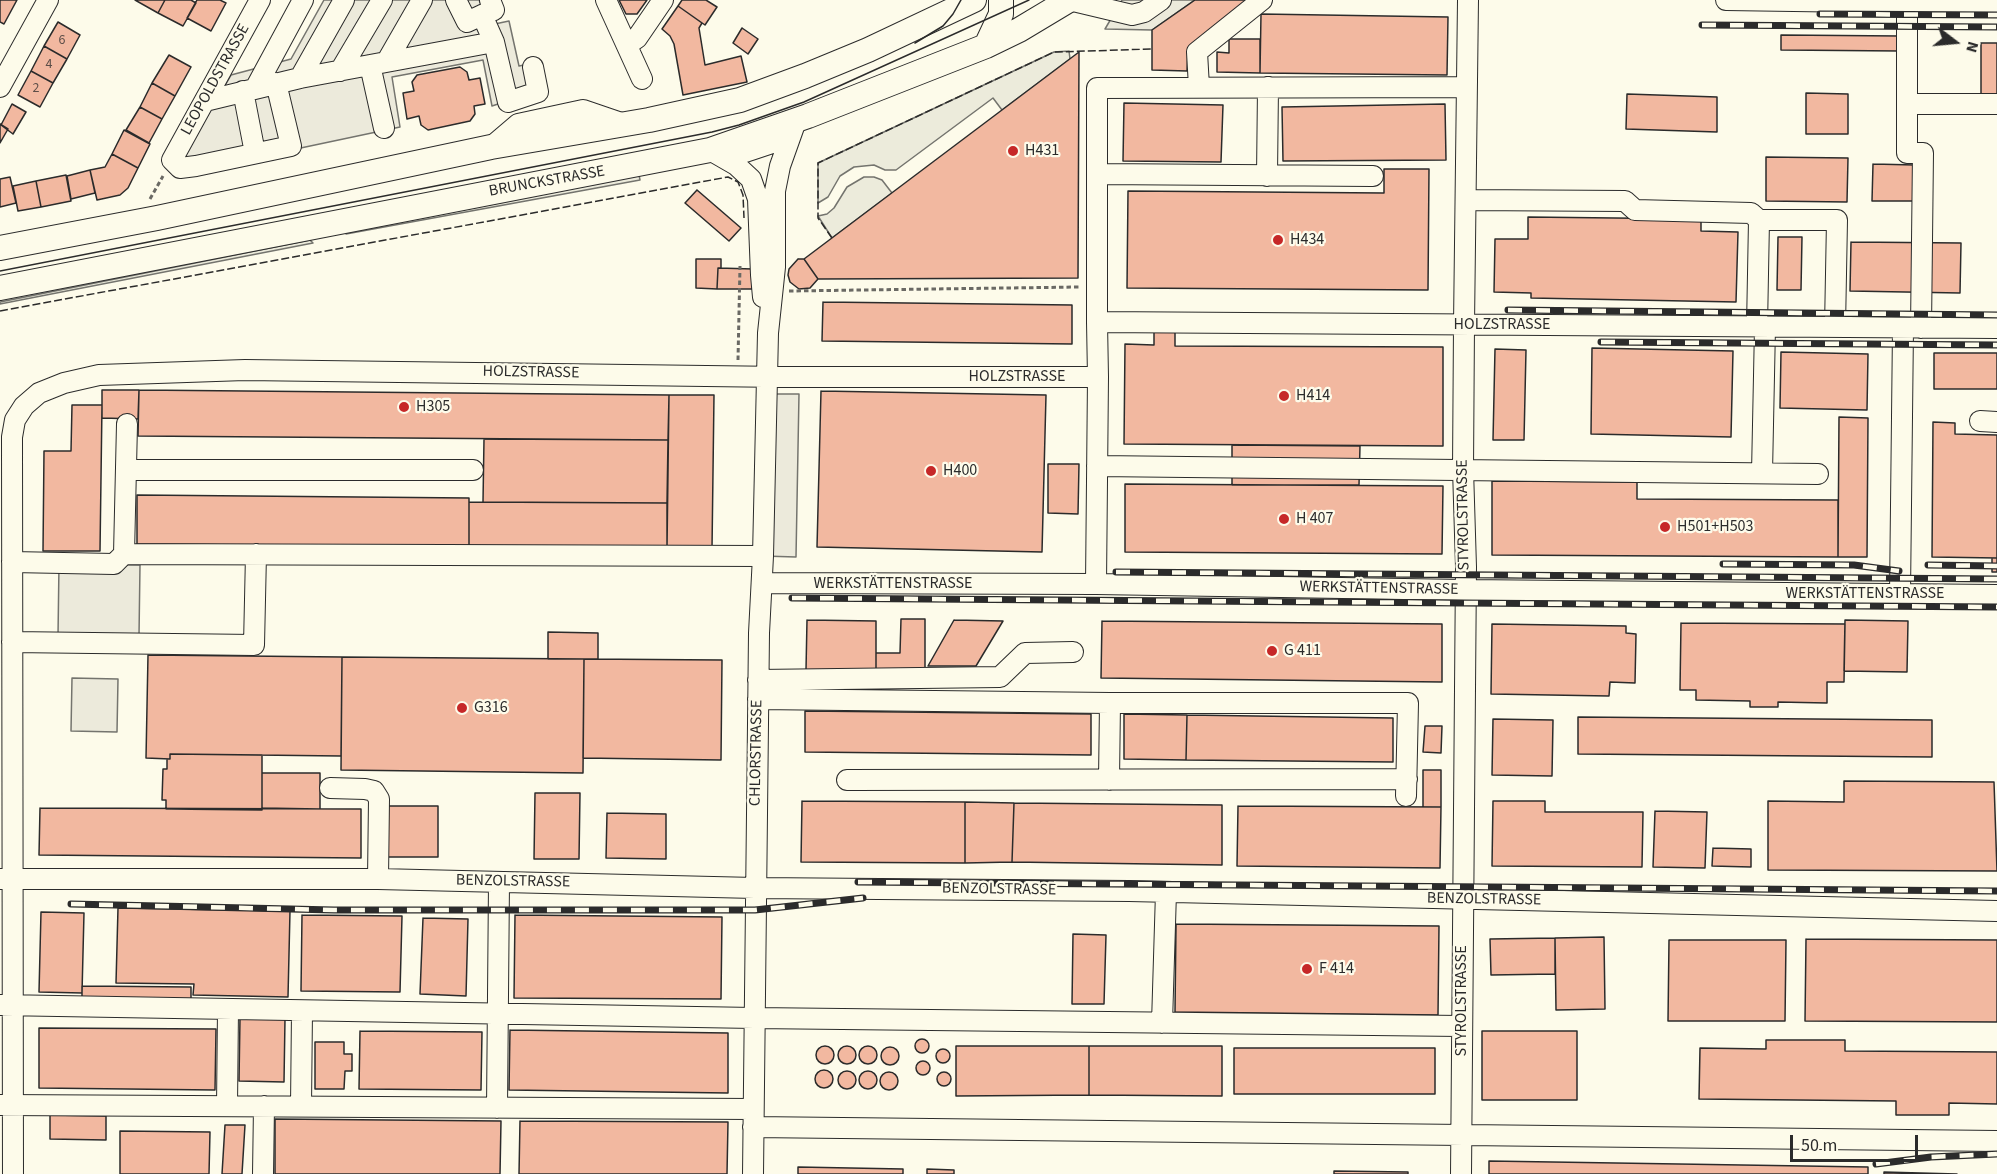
<!DOCTYPE html>
<meta charset="utf-8">
<style>
body{margin:0}
#map{position:relative;width:1997px;height:1174px;overflow:hidden;background:#fdfbea;font-family:"Source Sans 3",sans-serif}
canvas{display:block}
.north{position:absolute;left:1925px;top:12px;width:60px;height:60px;-webkit-text-stroke:4px #fdfbea;paint-order:stroke;rotate:106deg;font-size:16px;font-weight:700;line-height:24px;text-align:center;color:#2b2b2b}
.north::after{content:'';display:block;margin:auto;width:21px;height:27px;background:#2b2b2b;clip-path:polygon(50% 0,100% 100%,50% 72%,0 100%)}
.scale{position:absolute;left:1790px;top:1135px;width:128px;height:27px;box-sizing:border-box;border:3px solid #2b2b2b;border-top:0;padding-left:8px;font-size:18px;line-height:21px;white-space:nowrap;color:#2b2b2b;-webkit-text-stroke:4px #fdfbea;paint-order:stroke}
</style>
<div id="map">
<canvas width="1997" height="1174"></canvas>
<div class="north">N</div>
<div class="scale">50 m</div>
</div>
<script>
const ctx = document.querySelector('canvas').getContext('2d');
ctx.lineJoin = 'round';
function fillPath(path, color) { ctx.fillStyle = color; ctx.fill(path, 'evenodd'); }
const toPath = rows => new Path2D(rows.map(r => 'M' + r).join(''));
function strokePath(path, color, width, dash) { ctx.strokeStyle = color; ctx.lineWidth = width; ctx.lineCap = dash ? 'butt' : 'round'; ctx.setLineDash(dash || []); ctx.stroke(path); }
function write(font, color, halo, rows, align = 'center') {
  ctx.font = font + ' "Source Sans 3",sans-serif'; ctx.lineWidth = 4.5; ctx.setLineDash([]); ctx.textBaseline = 'middle'; ctx.strokeStyle = halo; ctx.fillStyle = color; for (const [text, x, y, turn = 0] of rows) {
    ctx.save(); ctx.translate(x, y); ctx.rotate((+turn || 0) * Math.PI / 180); ctx.textAlign = isNaN(turn) ? turn : align; if (halo) ctx.strokeText(text, 0, 0); ctx.fillText(text, 0, 0); ctx.restore();
  }
}
const green = toPath([
 [1069,51,1070,59,1002,110,993,98,896,170,885,170,874,165,854,167,840,176,828,197,818,203,818,163,1054,52,1069,51],
 [639,175,640,180,346,234,344,230,639,175],
 [864,177,874,177,882,180,892,193,832,238,818,216,827,214,834,208,847,187,864,177],
 [310,240,313,243,0,304,0,302,310,240]
]);
fillPath(green, '#ecebdb');
strokePath(green, '#74746e', 1.5);
const parking = toPath([
 [324,0,479,0,490,25,509,21,519,66,529,64,533,88,510,94,498,104,492,106,483,60,392,77,400,127,173,175,231,75,291,59,324,0],
 [1122,0,1195,0,1152,30,1105,29,1122,0],
 [766,394,799,394,796,557,763,556,766,394],
 [59,564,140,565,139,636,58,636,59,564],
 [72,678,118,679,117,732,71,731,72,678]
]);
fillPath(parking, '#eceadb');
strokePath(parking, '#74746e', 1.5);
const building = toPath([
 [0,0,17,0,4,24,0,22,0,0],
 [135,0,165,0,158,13,135,0],
 [165,0,191,0,196,3,183,26,158,13,165,0],
 [197,0,220,0,226,3,211,31,187,18,197,0],
 [619,0,647,0,637,14,626,14,619,0],
 [682,0,706,0,717,7,705,25,678,6,682,0],
 [1195,0,1251,0,1188,49,1187,71,1152,70,1152,30,1195,0],
 [678,6,702,23,699,28,705,65,741,56,747,82,683,95,674,44,670,36,662,29,678,6],
 [1261,14,1448,17,1447,75,1260,73,1261,14],
 [58,22,80,35,67,59,44,46,58,22],
 [742,28,758,39,748,54,733,43,742,28],
 [1781,35,1900,36,1900,51,1781,50,1781,35],
 [1229,39,1260,39,1260,73,1217,72,1217,52,1229,53,1229,39],
 [1981,43,1997,43,1997,97,1981,97,1981,43],
 [44,46,67,59,53,83,31,71,44,46],
 [1079,52,1078,278,818,279,804,259,1079,52],
 [169,55,191,67,175,96,152,83,169,55],
 [460,67,467,72,469,80,480,78,485,104,474,106,475,114,470,121,428,130,421,125,419,116,407,119,403,93,414,91,412,82,417,75,460,67],
 [31,71,53,83,40,107,18,95,31,71],
 [152,83,175,96,162,119,140,107,152,83],
 [1806,93,1848,94,1848,134,1806,134,1806,93],
 [1627,94,1717,97,1717,132,1626,129,1627,94],
 [1124,103,1223,105,1221,162,1123,161,1124,103],
 [12,104,26,112,13,134,1,125,12,104],
 [1445,104,1446,160,1283,161,1282,107,1445,104],
 [140,107,162,119,149,143,126,130,140,107],
 [0,124,8,129,0,143,0,124],
 [124,130,150,144,138,168,112,154,124,130],
 [112,154,138,168,128,188,120,195,97,200,90,170,105,167,112,154],
 [1766,157,1848,158,1847,202,1766,201,1766,157],
 [1873,164,1915,165,1914,201,1872,201,1873,164],
 [1384,169,1429,169,1428,290,1127,288,1128,191,1384,193,1384,169],
 [90,170,95,193,71,199,67,176,90,170],
 [66,175,71,201,41,207,36,181,66,175],
 [10,177,16,203,0,207,0,179,10,177],
 [36,181,41,207,18,211,13,186,36,181],
 [697,190,741,228,729,241,685,203,697,190],
 [1528,217,1701,219,1701,231,1738,232,1736,302,1531,298,1531,293,1494,292,1495,239,1528,239,1528,217],
 [1778,237,1802,237,1801,290,1777,290,1778,237],
 [1851,242,1961,243,1960,293,1850,291,1851,242],
 [696,259,721,259,721,268,718,268,717,289,696,288,696,259],
 [798,259,804,259,818,279,810,288,799,289,790,282,788,275,789,269,798,259],
 [718,268,753,269,752,289,717,289,718,268],
 [823,302,1072,305,1072,344,822,341,823,302],
 [1154,329,1175,330,1175,346,1443,347,1443,446,1124,444,1125,344,1154,345,1154,329],
 [1592,348,1733,351,1731,437,1591,434,1592,348],
 [1495,349,1526,350,1524,440,1493,440,1495,349],
 [1781,352,1868,354,1867,410,1780,408,1781,352],
 [1934,353,1997,353,1997,389,1934,389,1934,353],
 [102,390,139,390,138,419,102,418,102,390],
 [139,390,669,395,668,440,138,436,139,390],
 [821,391,1046,395,1042,552,817,547,821,391],
 [669,395,714,395,712,549,667,548,669,395],
 [72,405,102,405,100,551,43,551,44,451,71,451,72,405],
 [1839,417,1868,418,1867,557,1838,557,1839,417],
 [1933,422,1955,423,1955,434,1997,435,1997,558,1932,557,1933,422],
 [484,439,668,440,667,503,483,502,484,439],
 [1232,445,1360,446,1359,485,1232,485,1232,445],
 [1048,464,1079,464,1078,514,1048,513,1048,464],
 [1492,481,1637,482,1637,499,1838,500,1838,557,1492,555,1492,481],
 [1125,484,1443,486,1442,554,1125,552,1125,484],
 [137,495,469,498,469,547,137,544,137,495],
 [469,502,667,503,667,548,469,547,469,502],
 [1992,558,1997,558,1997,572,1992,572,1992,558],
 [901,619,925,619,925,671,876,671,876,653,900,653,901,619],
 [807,620,876,621,876,671,806,670,807,620],
 [954,620,1003,621,976,666,928,666,954,620],
 [1845,620,1908,621,1907,672,1844,671,1845,620],
 [1102,621,1442,624,1442,682,1101,678,1102,621],
 [1681,623,1845,624,1844,682,1827,682,1827,703,1778,702,1778,707,1750,707,1750,701,1696,700,1696,690,1680,690,1681,623],
 [1492,624,1626,626,1626,633,1636,634,1635,683,1610,682,1609,696,1491,694,1492,624],
 [548,632,598,633,598,659,548,659,548,632],
 [148,655,342,657,341,756,170,754,170,759,146,758,148,655],
 [342,657,584,659,583,773,341,770,342,657],
 [584,659,722,660,721,760,583,758,584,659],
 [805,711,1091,714,1091,755,805,752,805,711],
 [1124,714,1187,715,1186,760,1124,759,1124,714],
 [1187,715,1393,718,1393,762,1186,760,1187,715],
 [1578,717,1932,720,1932,757,1578,754,1578,717],
 [1493,719,1553,720,1552,776,1492,775,1493,719],
 [1425,726,1442,726,1441,753,1423,752,1425,726],
 [170,754,262,755,262,810,166,809,166,800,162,800,163,769,167,769,167,759,170,759,170,754],
 [1423,770,1441,770,1441,807,1423,807,1423,770],
 [262,773,320,773,320,809,262,808,262,773],
 [1844,781,1994,782,1997,871,1768,870,1768,801,1844,802,1844,781],
 [535,793,580,793,579,859,534,859,535,793],
 [802,801,965,802,965,863,801,862,802,801],
 [1493,801,1545,801,1545,812,1643,812,1642,867,1492,866,1493,801],
 [965,802,1014,803,1012,862,965,863,965,802],
 [1014,803,1222,805,1222,865,1012,862,1014,803],
 [386,806,438,806,438,857,386,857,386,806],
 [1238,806,1441,807,1440,868,1237,866,1238,806],
 [40,808,361,809,361,858,39,855,40,808],
 [1655,811,1707,812,1705,868,1653,867,1655,811],
 [607,813,666,814,666,859,606,858,607,813],
 [1713,848,1751,849,1751,867,1712,866,1713,848],
 [118,908,290,911,288,997,193,995,194,984,116,983,118,908],
 [41,912,84,913,82,993,39,992,41,912],
 [302,915,402,916,400,992,301,991,302,915],
 [515,915,722,917,721,999,514,998,515,915],
 [423,918,468,919,466,996,420,994,423,918],
 [1176,924,1439,926,1438,1015,1175,1012,1176,924],
 [1073,934,1106,935,1104,1004,1072,1004,1073,934],
 [1604,937,1605,1009,1556,1010,1555,938,1604,937],
 [1555,938,1555,974,1491,975,1490,939,1555,938],
 [1806,939,1997,940,1997,1022,1805,1021,1806,939],
 [1669,940,1786,940,1785,1021,1668,1021,1669,940],
 [82,986,191,987,191,1007,82,1006,82,986],
 [240,1018,285,1019,284,1082,239,1081,240,1018],
 [39,1028,216,1029,215,1090,39,1088,39,1028],
 [510,1030,728,1033,728,1093,509,1090,510,1030],
 [360,1031,482,1032,481,1090,359,1089,360,1031],
 [1482,1031,1577,1031,1577,1100,1482,1100,1482,1031],
 '915 1046a7 7 0 1 1 14 0a7 7 0 1 1-14 0Z',
 [1766,1040,1845,1040,1845,1051,1997,1052,1997,1104,1949,1103,1949,1115,1896,1115,1896,1101,1699,1099,1700,1048,1766,1049,1766,1040],
 [315,1042,344,1042,344,1054,352,1054,352,1071,345,1071,344,1089,315,1089,315,1042],
 '859 1055a9 9 0 1 1 18 0a9 9 0 1 1-18 0Z',
 '816 1055a9 9 0 1 1 18 0a9 9 0 1 1-18 0Z',
 '838 1055a9 9 0 1 1 18 0a9 9 0 1 1-18 0Z',
 [956,1046,1089,1046,1089,1095,956,1096,956,1046],
 [1089,1046,1222,1046,1222,1096,1089,1095,1089,1046],
 '881 1056a9 9 0 1 1 18 0a9 9 0 1 1-18 0Z',
 [1234,1048,1435,1048,1435,1094,1234,1094,1234,1048],
 '936 1056a7 7 0 1 1 14 0a7 7 0 1 1-14 0Z',
 '916 1068a7 7 0 1 1 14 0a7 7 0 1 1-14 0Z',
 '815 1079a9 9 0 1 1 18 0a9 9 0 1 1-18 0Z',
 '838 1080a9 9 0 1 1 18 0a9 9 0 1 1-18 0Z',
 '859 1080a9 9 0 1 1 18 0a9 9 0 1 1-18 0Z',
 '880 1081a9 9 0 1 1 18 0a9 9 0 1 1-18 0Z',
 '937 1079a7 7 0 1 1 14 0a7 7 0 1 1-14 0Z',
 [50,1115,106,1116,106,1140,50,1139,50,1115],
 [275,1119,501,1121,500,1174,275,1174,275,1119],
 [520,1121,728,1122,727,1174,519,1174,520,1121],
 [225,1125,245,1125,242,1174,222,1174,225,1125],
 [120,1131,210,1132,209,1174,120,1174,120,1131],
 [1489,1161,1868,1167,1868,1174,1489,1174,1489,1161],
 [798,1167,903,1169,903,1174,798,1174,798,1167],
 [927,1169,954,1170,954,1174,927,1174,927,1169],
 [1334,1171,1408,1172,1408,1174,1334,1174,1334,1171],
 [1884,1172,1957,1174,1884,1174,1884,1172]
]);
fillPath(building, '#f2b8a0');
strokePath(building, '#2b2b2b', 1.5);
const minor = toPath([
 [260,0,172,160,180,168,196,166,291,146,276,83],
 [606,0,642,79],
 [1069,0,1132,15,1144,12,1161,0],
 [1726,0,1997,4],
 [1907,3,1907,104],
 [482,15,494,10,490,0],
 [494,42,508,102,538,92,533,67],
 [627,45,637,38,663,0],
 [387,61,422,0],
 [370,65,384,128],
 [340,71,382,0],
 [300,78,344,0],
 [0,87,48,0],
 [256,87,303,0],
 [1199,87,1197,52,1262,0],
 [243,91,255,153],
 [205,101,300,78,494,42,482,15,467,22,456,0],
 [727,145,739,154,781,140,793,125],
 [491,147,518,124,583,110,624,124],
 [710,150,736,165,751,179,758,199,761,275,763,297],
 [1098,174,1373,176],
 [1267,176,1268,87],
 [1466,200,1625,201,1635,210,1751,213,1759,220],
 [1097,322,1097,88,1466,87],
 [1757,327,1759,220,1837,220,1835,327],
 [1921,328,1923,153,1907,153,1907,104,1997,104],
 [1980,421,1997,422],
 [1097,466,1818,474],
 [126,470,473,470],
 [1762,473,1765,327],
 [124,554,127,424],
 [12,562,114,564,124,554,763,556],
 [762,583,1096,584,1465,590,1997,595],
 [1096,584,1098,377],
 [1900,594,1903,328],
 [12,642,254,645,256,554],
 [758,680,1000,677,1025,653,1073,652],
 [758,699,1110,703,1408,703,1406,796],
 [847,780,1407,779],
 [1109,780,1110,703],
 [330,788,365,789,374,791,379,799,378,879],
 [0,879,378,879,755,888,1129,891,1997,911],
 [0,1005,754,1018,1461,1026],
 [1162,1023,1166,892],
 [0,1105,753,1109],
 [227,1106,228,1009],
 [301,1106,302,1011],
 [497,1108,499,882],
 [753,1127,1997,1141],
 [13,1174,12,437,15,420,24,406,39,393,64,383,99,375,245,370,783,377,1098,377,1097,322,1997,328],
 [263,1174,264,1106],
 [753,1174,759,633,763,556,768,333,775,267,775,191,780,166,796,121],
 [1461,1174,1466,567,1463,469,1464,325,1468,0]
]);
const major = toPath([
 [986,46,1001,14,1001,0],
 [0,248,157,218,491,147,649,120,740,100,805,76,868,50,974,0],
 [0,288,710,150,808,116,986,46,1019,30,1069,0]
]);
strokePath(minor, '#2b2b2b', 22);
strokePath(major, '#2b2b2b', 26);
strokePath(toPath([
 [150,199,163,176],
 [789,291,1079,287],
 [738,360,740,266]
]), '#6a6964', 3, [4.5, 3]);
strokePath(minor, '#fdfbea', 20);
strokePath(major, '#fdfbea', 24);
strokePath(toPath([
 [915,43,943,26,953,14,961,0],
 [0,271,712,132,739,125,804,102,1029,0]
]), '#2b2b2b', 1.5);
const rail = toPath([
 [1820,14,1997,15],
 [1702,25,1997,27],
 [1508,310,1997,315],
 [1601,342,1997,345],
 [1723,564,1854,565,1899,571],
 [1928,565,1997,566],
 [1116,572,1997,579],
 [792,598,1997,607],
 [858,882,1997,891],
 [71,904,334,910,755,910,863,898],
 [1876,1164,1931,1157,1997,1154]
]);
strokePath(rail, '#2b2b2b', 7);
strokePath(rail, '#fdfbea', 4.5, [14]);
strokePath(toPath([
 [832,238,818,218,818,163,1054,52,1152,49],
 [0,311,728,177,738,182,743,195,744,218]
]), '#2b2b2b', 1.5, [8, 3]);
for (const [x, y, r, color] of [
 [1013,151,6,"#c62828"],
 [1278,240,6,"#c62828"],
 [1284,396,6,"#c62828"],
 [404,407,6,"#c62828"],
 [931,471,6,"#c62828"],
 [1284,519,6,"#c62828"],
 [1665,527,6,"#c62828"],
 [1272,651,6,"#c62828"],
 [462,708,6,"#c62828"],
 [1307,969,6,"#c62828"]
]) { const dot = new Path2D(); dot.arc(x, y, r, 0, 2 * Math.PI); ctx.fillStyle = color; ctx.fill(dot); strokePath(dot, '#fdfbea', 2); }
write('14px', '#5d4e48', null, [
 ["6",62,41],
 ["4",49,65],
 ["2",36,89]
]);
write('16px', '#2b2b2b', '#fdfbea', [
 ["LEOPOLDSTRASSE",216,80,-61],
 ["BRUNCKSTRASSE",547,182,-10],
 ["HOLZSTRASSE",1502,325],
 ["HOLZSTRASSE",531,373,1],
 ["HOLZSTRASSE",1017,377],
 ["STYROLSTRASSE",1464,515,-91],
 ["WERKSTÄTTENSTRASSE",893,584],
 ["WERKSTÄTTENSTRASSE",1379,589,1],
 ["WERKSTÄTTENSTRASSE",1865,594],
 ["CHLORSTRASSE",757,753,-89],
 ["BENZOLSTRASSE",513,882,1],
 ["BENZOLSTRASSE",999,890,1],
 ["BENZOLSTRASSE",1484,900,1],
 ["STYROLSTRASSE",1462,1001,-90]
]);
write('16px', '#2b2b2b', '#fdfbea', [
 ["H431",1025,151],
 ["H434",1290,240],
 ["H414",1296,396],
 ["H305",416,407],
 ["H400",943,471],
 ["H 407",1296,519],
 ["H501+H503",1677,527],
 ["G 411",1284,651],
 ["G316",474,708],
 ["F 414",1319,969]
], 'left');
</script>
